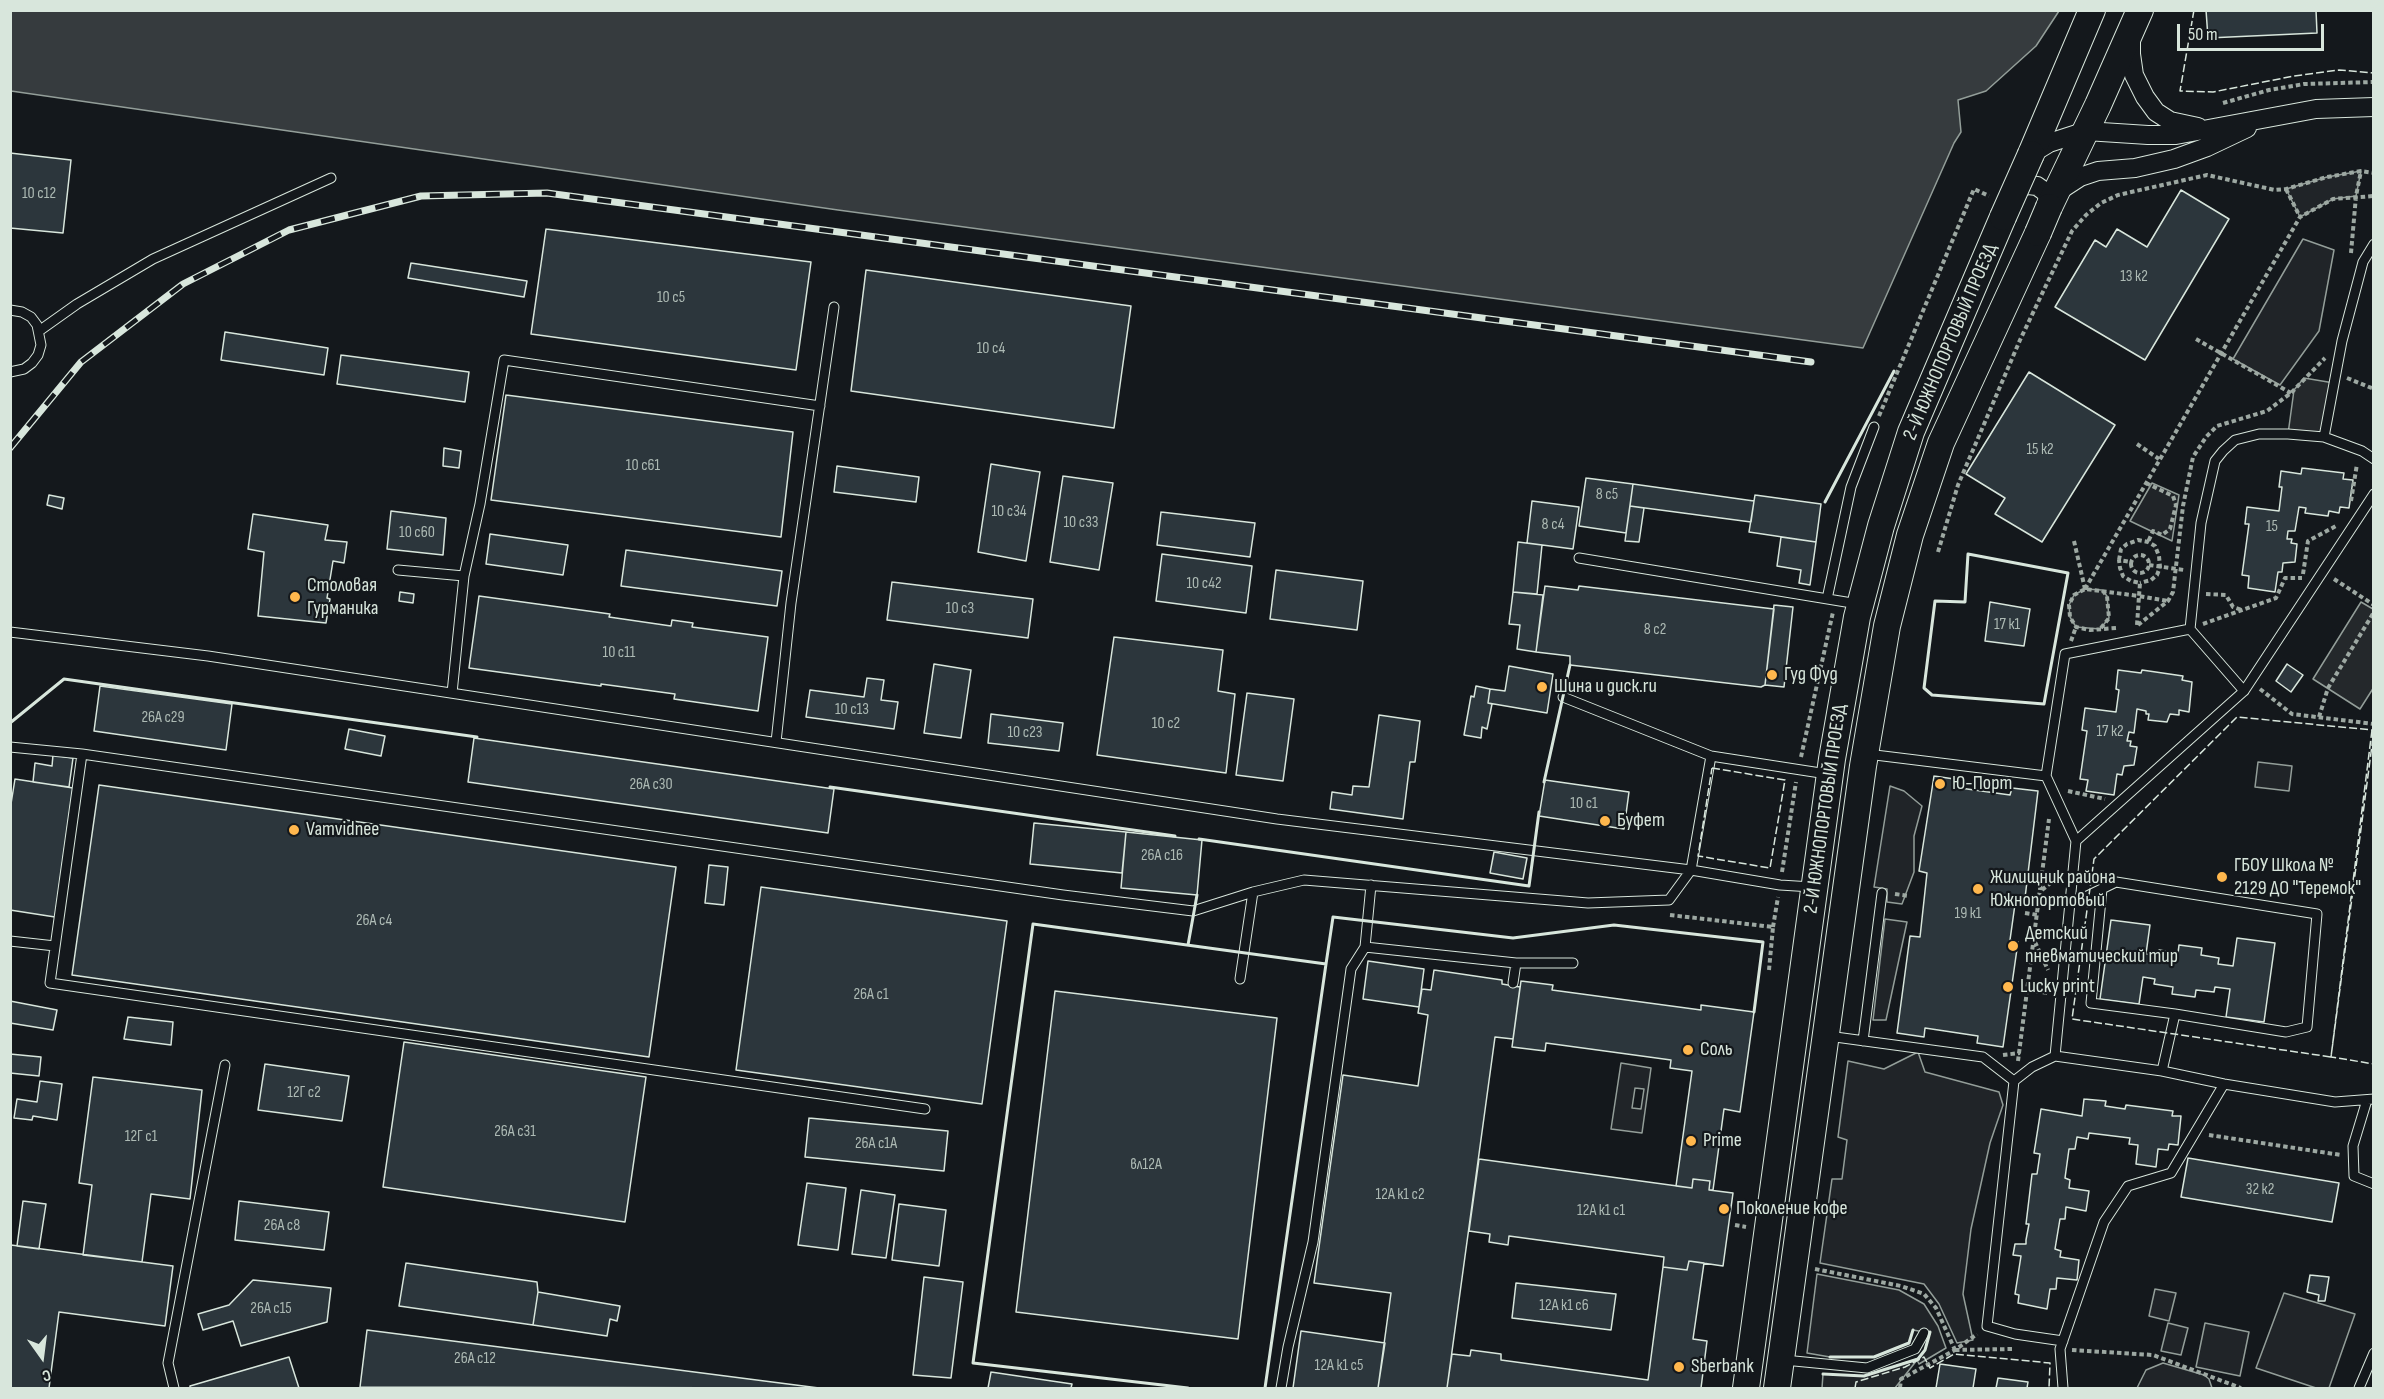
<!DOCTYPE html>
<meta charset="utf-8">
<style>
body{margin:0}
#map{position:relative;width:2384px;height:1399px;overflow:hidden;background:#14181c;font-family:"Sofia Sans Condensed",sans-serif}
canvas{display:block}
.frame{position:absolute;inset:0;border:12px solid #d8e6dc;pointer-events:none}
.north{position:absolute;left:12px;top:1327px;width:60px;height:60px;-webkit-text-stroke:4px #14181c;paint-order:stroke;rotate:166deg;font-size:16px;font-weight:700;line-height:24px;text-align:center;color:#d8e6dc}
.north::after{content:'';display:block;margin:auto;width:21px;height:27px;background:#d8e6dc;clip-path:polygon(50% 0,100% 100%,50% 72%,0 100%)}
.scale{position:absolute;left:2177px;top:24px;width:147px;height:27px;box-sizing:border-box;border:3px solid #d8e6dc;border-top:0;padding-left:8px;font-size:18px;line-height:21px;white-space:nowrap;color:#d8e6dc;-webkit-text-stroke:4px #14181c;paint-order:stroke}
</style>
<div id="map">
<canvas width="2384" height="1399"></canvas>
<div class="frame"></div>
<div class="north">С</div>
<div class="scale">50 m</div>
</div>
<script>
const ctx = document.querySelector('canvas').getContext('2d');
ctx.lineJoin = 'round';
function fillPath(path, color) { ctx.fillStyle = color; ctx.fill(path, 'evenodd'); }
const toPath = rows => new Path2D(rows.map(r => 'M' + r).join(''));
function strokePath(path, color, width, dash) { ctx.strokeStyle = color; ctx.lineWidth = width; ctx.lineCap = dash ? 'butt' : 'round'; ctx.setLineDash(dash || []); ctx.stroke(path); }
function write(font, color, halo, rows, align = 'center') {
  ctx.font = font + ' "Sofia Sans Condensed",sans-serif'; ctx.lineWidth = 4.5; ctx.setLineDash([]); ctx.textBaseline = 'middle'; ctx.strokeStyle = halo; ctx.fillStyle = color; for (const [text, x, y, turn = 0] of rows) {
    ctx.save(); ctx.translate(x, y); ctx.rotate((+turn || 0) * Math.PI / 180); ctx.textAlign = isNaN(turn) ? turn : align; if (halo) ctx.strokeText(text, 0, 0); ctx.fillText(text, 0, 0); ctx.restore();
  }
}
const green = toPath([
 [2361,171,2356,196,2333,199,2300,217,2286,189,2327,177,2361,171],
 [2303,239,2334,250,2319,331,2280,385,2233,359,2303,239],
 [2152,483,2179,495,2172,541,2130,521,2152,483],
 [2085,589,2102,590,2107,596,2109,618,2100,629,2076,627,2070,617,2069,605,2074,595,2085,589],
 [2258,762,2292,766,2289,791,2255,787,2258,762],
 [1890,786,1904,791,1922,806,1914,836,1914,872,1902,904,1887,902,1887,889,1874,887,1890,786],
 [1885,919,1907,922,1886,1020,1873,1020,1885,919],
 [1918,1052,1925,1072,1999,1092,2003,1105,1990,1143,1971,1229,1963,1294,1973,1340,1957,1343,1939,1304,1924,1284,1820,1263,1832,1179,1842,1179,1847,1140,1838,1137,1848,1061,1884,1069,1918,1052],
 [1621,1063,1651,1068,1642,1133,1611,1129,1621,1063],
 [1635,1088,1644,1089,1641,1109,1632,1108,1635,1088],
 [1817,1274,1899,1290,1924,1304,1938,1326,1946,1348,1919,1364,1917,1360,1895,1388,1822,1388,1823,1374,1864,1376,1917,1359,1925,1350,1930,1333,1913,1330,1909,1343,1874,1357,1830,1357,1807,1353,1817,1274],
 [2155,1289,2176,1293,2169,1321,2149,1316,2155,1289],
 [2284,1293,2355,1314,2329,1388,2316,1388,2256,1368,2284,1293],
 [2168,1323,2188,1328,2181,1355,2161,1351,2168,1323],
 [2205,1323,2249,1332,2240,1376,2196,1367,2205,1323],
 [2163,1363,2204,1375,2209,1379,2212,1388,2137,1388,2146,1370,2163,1363]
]);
fillPath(green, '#202428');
strokePath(green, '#939e99', 1.5);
const parking = toPath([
 [2304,378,2334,383,2324,437,2288,434,2294,390,2304,378],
 [2361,602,2373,609,2374,687,2360,709,2313,679,2361,602]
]);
fillPath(parking, '#24282b');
strokePath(parking, '#939e99', 1.5);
const water = toPath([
 [11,10,2059,10,2059,11,2036,46,1986,91,1958,100,1961,132,1954,143,1863,348,838,210,11,91,11,10]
]);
fillPath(water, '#363b3e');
strokePath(water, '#939e99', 1.5);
const building = toPath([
 [2206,10,2316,10,2317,33,2208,38,2206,10],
 [10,153,71,160,63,233,10,228,10,153],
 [2181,190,2229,219,2145,360,2055,307,2095,240,2106,247,2117,229,2147,247,2181,190],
 [546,229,811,262,796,370,531,334,546,229],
 [411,263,527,281,524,297,408,278,411,263],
 [866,270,1131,306,1114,428,851,391,866,270],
 [225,332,328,348,324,375,221,360,225,332],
 [341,355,469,372,465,402,337,384,341,355],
 [2029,372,2115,425,2042,542,1995,514,2005,498,1966,474,2029,372],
 [506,395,793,432,781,537,491,500,506,395],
 [444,448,461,451,459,468,443,466,444,448],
 [991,464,1040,472,1026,561,978,552,991,464],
 [837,466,919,477,916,502,834,492,837,466],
 [2302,468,2344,473,2343,479,2353,480,2349,508,2340,507,2339,513,2329,511,2328,516,2305,513,2306,508,2299,507,2295,531,2288,531,2287,539,2292,539,2291,543,2297,544,2295,562,2283,563,2282,572,2278,572,2275,592,2248,588,2249,576,2242,575,2249,524,2245,524,2247,507,2279,511,2282,487,2279,487,2281,471,2301,474,2302,468],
 [1063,476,1113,483,1099,570,1050,562,1063,476],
 [1586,478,1633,484,1626,533,1579,526,1586,478],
 [1633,484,1754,501,1751,522,1630,506,1633,484],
 [49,495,64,498,62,509,47,505,49,495],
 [1755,495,1821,504,1816,542,1749,532,1755,495],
 [1532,501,1579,507,1573,549,1527,543,1532,501],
 [1630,506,1644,508,1639,542,1625,541,1630,506],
 [391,511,446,518,443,555,387,549,391,511],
 [1161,512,1255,523,1250,557,1157,545,1161,512],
 [253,514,328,525,325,540,347,542,344,563,333,561,327,598,330,599,326,623,258,616,264,552,248,549,253,514],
 [490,534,568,545,563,575,486,564,490,534],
 [1781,537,1816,542,1810,585,1799,583,1801,570,1777,566,1781,537],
 [1518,542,1542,545,1537,594,1513,592,1518,542],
 [626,550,782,571,777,606,621,586,626,550],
 [1162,554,1252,566,1246,613,1156,601,1162,554],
 [1276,570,1363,581,1357,630,1270,619,1276,570],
 [892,582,1033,599,1028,638,887,620,892,582],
 [1545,586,1578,590,1579,586,1774,609,1765,685,1761,687,1570,665,1570,656,1536,652,1545,586],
 [400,592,414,594,413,603,399,601,400,592],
 [1513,592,1543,595,1536,652,1517,649,1520,625,1509,624,1513,592],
 [479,596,610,614,609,617,671,626,672,620,693,623,692,627,768,637,758,711,674,699,675,694,601,684,601,686,469,668,479,596],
 [1990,602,2030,609,2024,646,1985,641,1990,602],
 [1774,605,1793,607,1784,687,1765,685,1774,605],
 [1114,637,1223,650,1218,691,1235,694,1226,773,1097,755,1114,637],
 [934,664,971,670,961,738,924,733,934,664],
 [2287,664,2303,675,2291,692,2276,681,2287,664],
 [1509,666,1553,674,1547,713,1488,703,1490,689,1505,691,1509,666],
 [2118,670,2141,673,2142,670,2183,676,2182,680,2192,682,2189,712,2179,710,2179,715,2170,714,2167,722,2148,720,2149,714,2146,714,2146,711,2137,709,2134,733,2129,732,2127,741,2131,741,2130,746,2137,747,2134,765,2124,766,2122,775,2117,774,2114,795,2086,791,2088,780,2080,779,2087,731,2082,730,2085,708,2116,712,2119,690,2116,689,2118,670],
 [867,678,884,680,881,700,898,702,894,729,806,717,810,690,864,697,867,678],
 [100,686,232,704,226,750,94,731,100,686],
 [1476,686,1490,689,1488,703,1492,704,1487,729,1482,727,1481,738,1464,735,1471,696,1474,697,1476,686],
 [1247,693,1294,699,1283,781,1236,775,1247,693],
 [991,714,1063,723,1059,751,988,743,991,714],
 [1379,715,1420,721,1415,762,1410,762,1403,819,1330,809,1332,792,1352,795,1353,786,1369,787,1379,715],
 [349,729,385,736,381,756,345,749,349,729],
 [474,738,834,789,828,833,468,782,474,738],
 [53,755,73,758,69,787,33,782,35,763,52,766,53,755],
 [1934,776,1961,780,1960,788,2010,795,2012,788,2038,791,2025,898,2016,897,2010,940,2018,942,2003,1047,1977,1043,1978,1036,1925,1028,1924,1037,1897,1033,1910,936,1920,937,1927,873,1919,871,1934,776],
 [15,779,73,788,55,917,10,910,10,810,15,779],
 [1545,780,1629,792,1624,829,1539,816,1545,780],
 [99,785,676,867,649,1057,72,975,99,785],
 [1034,823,1126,832,1122,873,1030,864,1034,823],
 [1126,832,1202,840,1197,895,1121,888,1126,832],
 [1494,852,1527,858,1523,879,1490,873,1494,852],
 [709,865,728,867,724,905,705,903,709,865],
 [761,887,1007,921,982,1104,736,1070,761,887],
 [2111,920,2150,925,2146,954,2159,955,2159,950,2178,953,2179,945,2202,948,2201,955,2219,958,2218,964,2233,966,2237,938,2275,943,2264,1022,2226,1017,2230,989,2215,987,2214,992,2196,990,2195,997,2172,994,2173,987,2154,984,2155,979,2143,977,2139,1004,2100,999,2111,920],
 [1368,961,1424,969,1419,1007,1363,999,1368,961],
 [1434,970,1502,980,1502,984,1520,987,1513,1039,1495,1037,1447,1388,1378,1388,1391,1293,1314,1283,1343,1075,1418,1086,1428,1015,1418,1013,1422,989,1431,990,1434,970],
 [1521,981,1553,985,1552,990,1701,1010,1701,1005,1754,1012,1740,1112,1724,1109,1713,1190,1709,1190,1710,1181,1693,1179,1692,1188,1676,1186,1692,1071,1670,1068,1671,1060,1546,1043,1545,1051,1512,1047,1521,981],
 [1055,991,1277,1018,1238,1339,1016,1312,1055,991],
 [10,1001,57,1010,53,1030,10,1023,10,1001],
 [128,1017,173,1022,171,1045,124,1039,128,1017],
 [404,1042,646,1077,625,1222,383,1187,404,1042],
 [10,1054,41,1057,39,1076,10,1073,10,1054],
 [265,1064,349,1076,342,1121,258,1110,265,1064],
 [93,1077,202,1090,190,1199,151,1194,142,1262,83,1255,92,1185,79,1183,93,1077],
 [40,1081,62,1084,57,1120,33,1116,32,1120,14,1118,17,1099,37,1102,40,1081],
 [2084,1099,2106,1101,2105,1106,2125,1109,2126,1105,2173,1111,2172,1116,2181,1116,2178,1145,2169,1144,2168,1150,2158,1149,2156,1167,2136,1164,2138,1145,2129,1144,2130,1138,2089,1133,2088,1139,2077,1137,2075,1149,2069,1149,2065,1178,2070,1180,2069,1188,2089,1191,2086,1211,2066,1207,2065,1219,2060,1219,2055,1249,2061,1251,2060,1257,2079,1260,2077,1280,2057,1278,2056,1289,2050,1289,2047,1309,2018,1303,2019,1295,2015,1294,2021,1256,2013,1255,2015,1244,2026,1244,2026,1240,2029,1224,2026,1224,2032,1174,2037,1174,2040,1154,2034,1153,2041,1109,2082,1116,2084,1099],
 [809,1118,948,1131,944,1171,805,1157,809,1118],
 [2188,1158,2339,1183,2332,1222,2181,1197,2188,1158],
 [1479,1159,1692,1188,1693,1179,1710,1181,1709,1190,1733,1193,1723,1266,1689,1261,1687,1270,1663,1267,1664,1257,1509,1236,1508,1245,1489,1242,1490,1234,1469,1231,1479,1159],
 [807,1183,846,1188,838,1250,798,1245,807,1183],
 [861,1190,895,1195,886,1258,852,1254,861,1190],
 [23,1201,46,1204,39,1249,17,1246,23,1201],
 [239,1201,329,1212,324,1250,235,1240,239,1201],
 [899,1204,946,1210,939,1266,892,1260,899,1204],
 [11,1245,173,1266,165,1326,59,1312,49,1388,10,1388,11,1245],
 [1689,1261,1704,1263,1693,1339,1707,1341,1701,1388,1447,1388,1452,1354,1470,1356,1471,1350,1501,1354,1501,1360,1648,1380,1663,1267,1687,1270,1689,1261],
 [406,1263,537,1282,538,1292,533,1325,399,1306,406,1263],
 [2310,1275,2329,1277,2325,1301,2318,1301,2319,1295,2307,1292,2310,1275],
 [924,1277,963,1282,951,1378,913,1375,924,1277],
 [253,1280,331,1288,327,1322,241,1346,233,1321,203,1330,198,1314,229,1305,253,1280],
 [1516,1283,1616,1294,1611,1330,1512,1318,1516,1283],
 [538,1292,620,1306,617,1321,610,1319,607,1336,533,1325,538,1292],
 [367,1330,819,1388,360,1387,367,1330],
 [1301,1331,1385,1343,1378,1388,1293,1388,1301,1331],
 [289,1357,299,1388,190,1388,190,1386,289,1357],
 [1940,1364,1976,1369,1973,1388,1936,1388,1940,1364],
 [991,1372,1072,1384,1071,1388,988,1388,991,1372],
 [1998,1378,2028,1382,2027,1388,1996,1388,1998,1378]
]);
fillPath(building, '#2c363c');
strokePath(building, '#d8e6dc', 1.5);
const lane = toPath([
 [10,310,22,312,31,317,37,325,41,345,38,355,32,363,24,369,10,372],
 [39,331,77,304,153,259,331,178],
 [2324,437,2342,341,2363,262,2374,244],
 [1579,558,1858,604],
 [398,570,464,576],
 [1827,599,1851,487,1874,427],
 [2190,629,2244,691],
 [10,632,208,656,1277,819,1691,870,1780,885,1812,887],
 [452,693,464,576,480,504,504,360,820,406],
 [1563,697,1711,756,1827,774],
 [776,742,791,603,834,307],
 [10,747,82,754],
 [1867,754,2046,776],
 [2076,841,2244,691,2374,494],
 [1371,885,1365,947,1516,963,1573,963],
 [2079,900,2116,882,2317,914,2307,1027,2286,1032,2175,1014,2091,1003,2102,889],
 [10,941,55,946],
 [1240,979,1253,892],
 [1513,983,1516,963],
 [1828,1036,1983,1057,2014,1081],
 [1863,1041,1882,893],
 [2055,1056,2076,841,2046,776,2065,654,2190,629,2201,523,2215,461,2223,451,2235,440,2259,434,2288,434,2324,437,2362,451,2374,459],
 [2162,1071,2175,1014],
 [2367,1100,2353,1146,2354,1176,2374,1184],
 [925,1109,50,983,82,754,1063,895,1193,911,1253,892,1304,880,1588,903,1669,900,1691,870,1711,756],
 [2063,1341,2015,1334,1987,1326,2014,1081,2032,1067,2055,1056,2162,1071,2224,1084,2335,1102,2374,1099],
 [1784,1360,1867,1368,1915,1349,1924,1333],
 [174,1388,168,1363,225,1065],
 [1281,1388,1288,1347,1313,1242,1351,969,1365,947],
 [2063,1388,2060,1349,2104,1222,2128,1186,2171,1173,2224,1084],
 [2359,1388,2374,1353]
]);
const street = toPath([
 [2131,36,2131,54,2134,75,2145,97,2156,112,2170,121,2198,127],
 [2031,154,2049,143,2086,131,2148,135,2176,135,2316,109,2374,107],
 [2057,192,2080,177,2098,171,2135,168,2174,159,2207,147,2247,128],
 [2013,195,2019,188,2028,185,2037,186,2044,191,2049,198,2049,207]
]);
const secondary = toPath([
 [2031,154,2092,10],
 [2049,207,2098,105,2140,10],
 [1746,1388,1832,759,1857,617,1881,526,1911,432,2003,217],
 [1777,1388,1863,766,1887,626,1910,535,1941,443,2038,233]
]);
strokePath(lane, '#d8e6dc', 11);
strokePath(street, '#d8e6dc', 20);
strokePath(secondary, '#d8e6dc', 28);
strokePath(toPath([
 [2223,103,2269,90,2304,84,2374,82],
 [2286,189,2300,217],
 [2351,253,2356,196,2361,171],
 [2196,339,2291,393],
 [2347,378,2374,389],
 [1879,416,1974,189,1989,196],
 [2137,444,2159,459],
 [2146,483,2173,496,2176,505,2170,529,2162,535,2153,531,2148,542],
 [2351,501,2357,464],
 [2074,541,2085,589],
 [1938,552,1958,485,2020,340,2072,231,2086,215,2101,203,2118,195,2207,175,2275,190,2286,189,2327,177,2361,171,2374,173],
 '2131 564a9 9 0 1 1 18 0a9 9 0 1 1-18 0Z',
 [2119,560,2121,549,2127,544,2138,540,2148,542,2155,546,2159,556,2160,567,2157,575,2151,580,2140,583],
 [2149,565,2184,570],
 [2303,574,2308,541,2336,526],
 [2334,579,2374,605],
 [2085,589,2300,217,2333,199,2374,196],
 [2206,594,2226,595,2233,607,2242,610],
 [2203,624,2276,598,2285,578,2302,578],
 [2137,625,2139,596,2168,601],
 [2138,625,2168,601,2173,592,2183,506,2193,457,2206,437,2217,426,2267,411,2291,393,2325,358],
 [2101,628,2109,618,2107,596,2102,590],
 [2116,628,2090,630,2076,627,2070,617,2069,605,2074,595,2085,589,2139,596,2140,583,2131,581,2123,576,2120,568,2119,560,2131,562],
 [2071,641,2076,627],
 [2260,689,2292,714,2374,724],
 [2319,717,2328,688,2374,612],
 [1801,757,1833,612],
 [2068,791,2105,799],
 [1782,872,1796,782],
 [2042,890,2059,876],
 [1895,894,1909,896],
 [2025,913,2038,915],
 [1670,915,1773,927,1769,970],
 [1773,927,1778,897],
 [2035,942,2048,970],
 [2028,990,2048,993],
 [2003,1055,2020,1053],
 [2018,1061,2049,819],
 [2209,1135,2341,1155],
 [1735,1225,1746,1227],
 [1815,1269,1901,1286,1924,1294,1936,1308,1955,1350],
 [1955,1350,2014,1349],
 [2072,1350,2153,1355,2241,1388],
 [1900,1388,1901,1379,1955,1350,1977,1334]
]), '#9da8a2', 4, [4.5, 3]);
strokePath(lane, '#14181c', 9);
strokePath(street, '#14181c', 18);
strokePath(secondary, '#14181c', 26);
const rail = toPath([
 [10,448,81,362,183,284,289,230,421,196,547,193,1811,362]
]);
strokePath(rail, '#d8e6dc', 7);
strokePath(rail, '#14181c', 4.5, [14]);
const secondaryBridge = toPath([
 [2003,217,2031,154],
 [2038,233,2049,207]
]);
strokePath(secondaryBridge, '#d8e6dc', 28, []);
strokePath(secondaryBridge, '#14181c', 26);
strokePath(toPath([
 [2194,10,2180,91,2213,92,2294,76,2339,70,2374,73],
 [2372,730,2331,1057,2072,1019,2094,859,2237,717,2372,730,2374,730,2331,1057,2374,1064],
 [1712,768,1785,780,1770,868,1698,856,1712,768],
 [1855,1388,1856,1382,1905,1367,1924,1357,1930,1368,1954,1354,2050,1363,2049,1388]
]), '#d8e6dc', 1.5, [8, 3]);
strokePath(toPath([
 [1825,502,1894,371],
 [1968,554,2068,573,2044,704,1932,695,1924,688,1935,601,1965,602,1968,554],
 [10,723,64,679,477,737],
 [1544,782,1570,665],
 [830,787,1175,836],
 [1199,839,1529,886,1539,812],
 [1188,945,1197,895],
 [1326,964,1333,917,1513,938,1614,925,1763,942,1754,1012],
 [1830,1357,1874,1357,1909,1343,1913,1330],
 [1823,1374,1864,1376,1918,1359,1925,1350,1930,1332],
 [1188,1388,973,1363,1033,924,1326,964,1265,1388]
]), '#d8e6dc', 3);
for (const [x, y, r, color] of [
 [295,597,6,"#ffb74d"],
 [1772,675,6,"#ffb74d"],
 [1542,687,6,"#ffb74d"],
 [1940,784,6,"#ffb74d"],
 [1605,821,6,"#ffb74d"],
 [294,830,6,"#ffb74d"],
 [2222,877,6,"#ffb74d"],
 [1978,889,6,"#ffb74d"],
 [2013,946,6,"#ffb74d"],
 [2008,987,6,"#ffb74d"],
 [1688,1050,6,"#ffb74d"],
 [1691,1141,6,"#ffb74d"],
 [1724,1209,6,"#ffb74d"],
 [1679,1367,6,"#ffb74d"]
]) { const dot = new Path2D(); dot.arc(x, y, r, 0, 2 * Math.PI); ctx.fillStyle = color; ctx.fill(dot); strokePath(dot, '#14181c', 2); }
write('16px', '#adbab4', null, [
 ["10 с12",39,194],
 ["13 к2",2134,277],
 ["10 с5",671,298],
 ["10 с4",991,349],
 ["15 к2",2040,450],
 ["10 с61",643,466],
 ["8 с5",1607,495],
 ["10 с34",1009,512],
 ["10 с33",1081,523],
 ["8 с4",1553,525],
 ["15",2272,527],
 ["10 с60",417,533],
 ["10 с42",1204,584],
 ["10 с3",960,609],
 ["17 к1",2007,625],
 ["8 с2",1655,630],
 ["10 с11",619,653],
 ["10 с13",852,710],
 ["26А с29",163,718],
 ["10 с2",1166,724],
 ["17 к2",2110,732],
 ["10 с23",1025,733],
 ["26А с30",651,785],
 ["10 с1",1584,804],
 ["26А с16",1162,856],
 ["19 к1",1968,914],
 ["26А с4",374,921],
 ["26А с1",871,995],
 ["12Г с2",304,1093],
 ["26А с31",515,1132],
 ["12Г с1",141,1137],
 ["26А с1А",876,1144],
 ["вл12А",1146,1165],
 ["32 к2",2260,1190],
 ["12А к1 с2",1400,1195],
 ["12А к1 с1",1601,1211],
 ["26А с8",282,1226],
 ["12А к1 с6",1564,1306],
 ["26А с15",271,1309],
 ["26А с12",475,1359],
 ["12А к1 с5",1339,1366]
]);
write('20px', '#d8e6dc', '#14181c', [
 ["2-Й ЮЖНОПОРТОВЫЙ ПРОЕЗД",1951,342,-67],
 ["2-Й ЮЖНОПОРТОВЫЙ ПРОЕЗД",1826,809,-82]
]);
write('20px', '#d8e6dc', '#14181c', [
 ["Столовая",307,586],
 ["Гурманика",307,609],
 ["Гуд Фуд",1784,675],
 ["Шина и диск.ru",1554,687],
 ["Ю-Порт",1952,784],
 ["Буфет",1617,821],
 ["Vamvidnee",306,830],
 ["ГБОУ Школа №",2234,866],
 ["2129 ДО \"Теремок\"",2234,889],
 ["Жилищник района",1990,878],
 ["Южнопортовый",1990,901],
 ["Детский",2025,934],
 ["пневматический тир",2025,957],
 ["Lucky print",2020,987],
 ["Соль",1700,1050],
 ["Prime",1703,1141],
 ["Поколение кофе",1736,1209],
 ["Sberbank",1691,1367]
], 'left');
</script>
